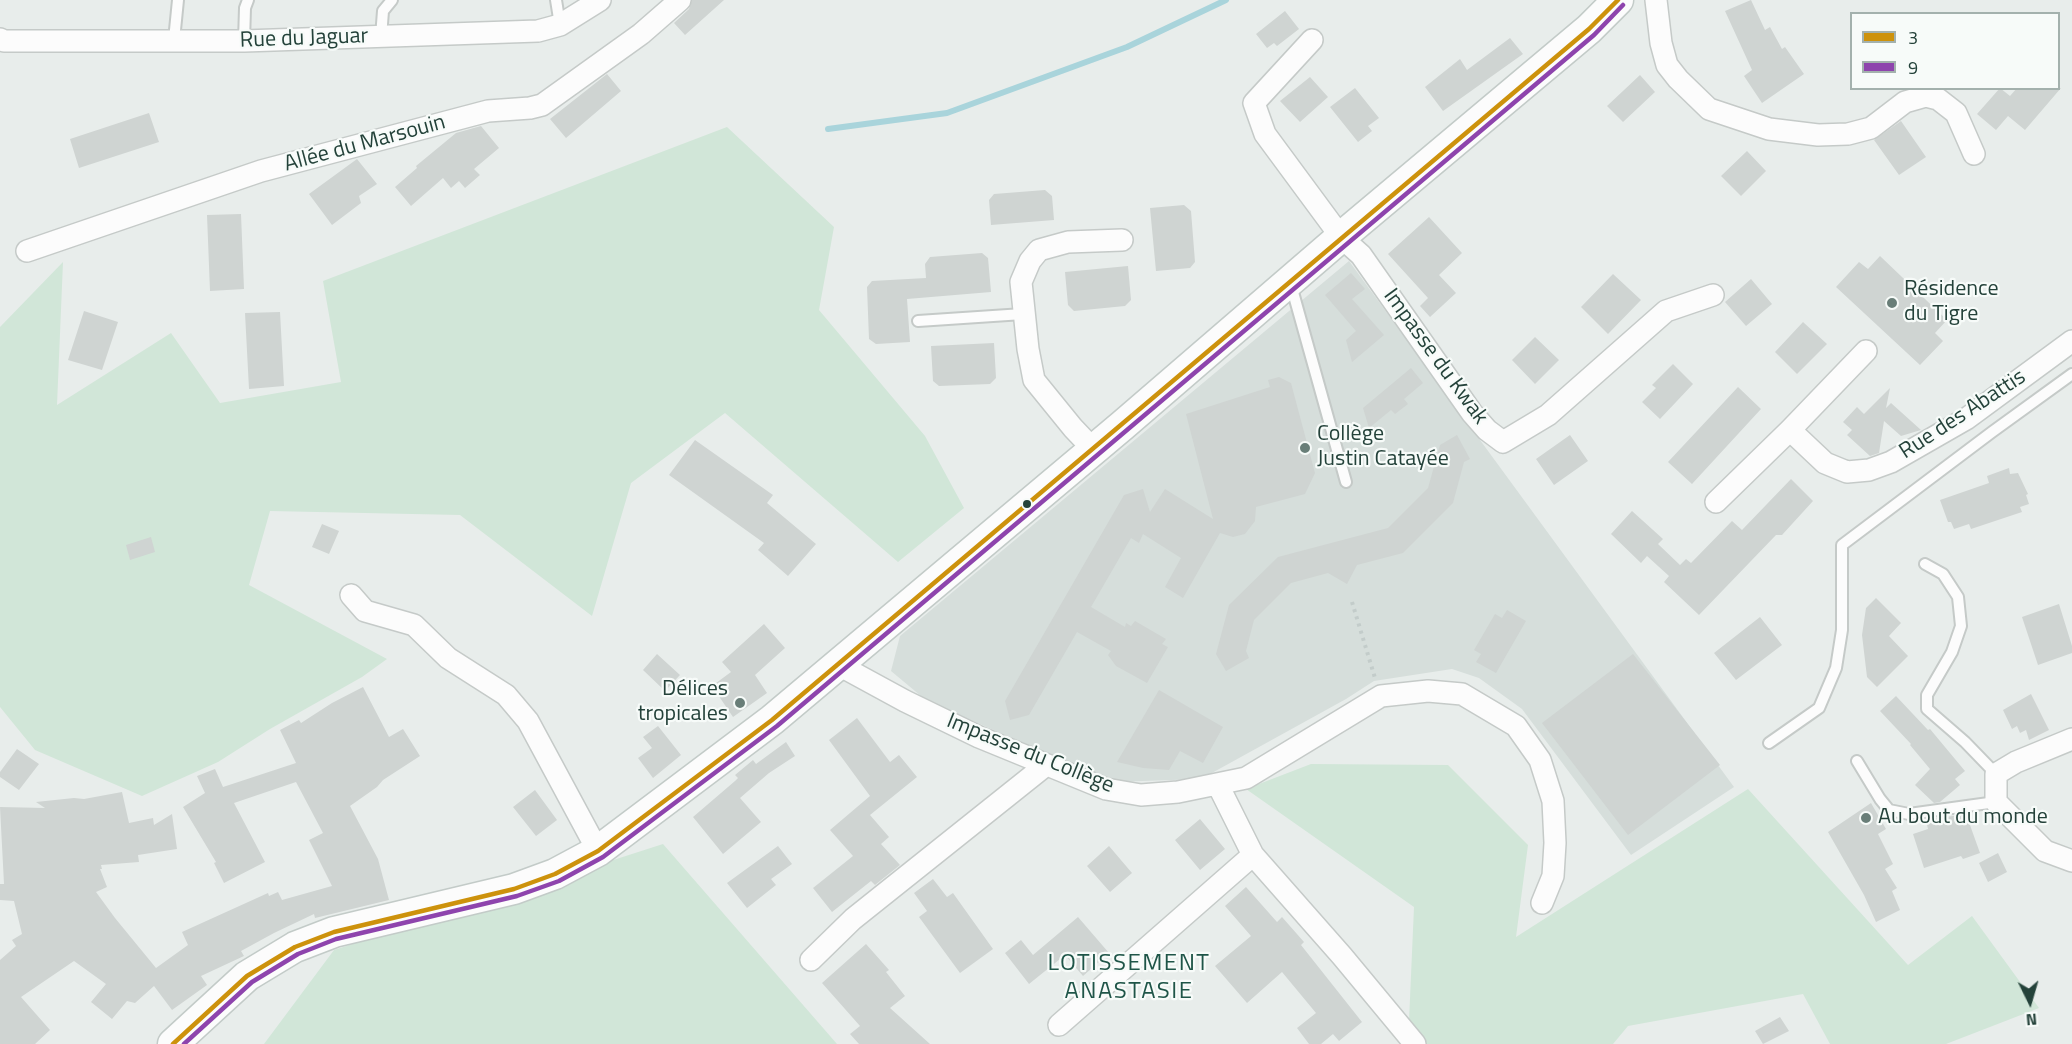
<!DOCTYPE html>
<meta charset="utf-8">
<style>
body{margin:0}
#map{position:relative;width:2072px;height:1044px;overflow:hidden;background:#e8edeb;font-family:"Titillium Web",sans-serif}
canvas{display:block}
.legend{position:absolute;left:1850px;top:12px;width:210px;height:78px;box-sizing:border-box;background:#f7fbf9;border:2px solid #a3b1ad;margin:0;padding:8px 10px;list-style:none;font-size:18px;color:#24423a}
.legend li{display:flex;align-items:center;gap:12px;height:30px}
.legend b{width:30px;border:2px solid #a3b1ad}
.north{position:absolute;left:2000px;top:972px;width:60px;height:60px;-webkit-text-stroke:4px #f7fbf9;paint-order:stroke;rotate:175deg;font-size:16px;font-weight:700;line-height:24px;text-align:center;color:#24423a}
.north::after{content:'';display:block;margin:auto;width:21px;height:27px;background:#24423a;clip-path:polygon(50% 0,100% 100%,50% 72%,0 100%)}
</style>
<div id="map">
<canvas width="2072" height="1044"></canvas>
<ul class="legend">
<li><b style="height:8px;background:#cd920c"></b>3</li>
<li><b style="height:8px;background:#8e44ad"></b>9</li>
</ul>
<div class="north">N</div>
</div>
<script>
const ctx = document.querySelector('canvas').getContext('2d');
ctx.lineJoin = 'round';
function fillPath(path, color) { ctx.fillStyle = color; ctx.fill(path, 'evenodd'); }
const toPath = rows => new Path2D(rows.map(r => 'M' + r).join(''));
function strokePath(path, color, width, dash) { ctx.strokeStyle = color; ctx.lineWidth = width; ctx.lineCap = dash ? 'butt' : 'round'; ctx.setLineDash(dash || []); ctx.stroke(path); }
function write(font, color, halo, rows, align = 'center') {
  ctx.font = font + ' "Titillium Web",sans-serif'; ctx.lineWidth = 4.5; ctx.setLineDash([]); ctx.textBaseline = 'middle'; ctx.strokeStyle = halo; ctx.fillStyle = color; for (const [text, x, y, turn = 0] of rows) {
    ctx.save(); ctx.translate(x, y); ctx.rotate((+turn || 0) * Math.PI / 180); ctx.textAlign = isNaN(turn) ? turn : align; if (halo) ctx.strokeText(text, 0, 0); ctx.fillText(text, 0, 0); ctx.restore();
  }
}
fillPath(toPath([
 [1349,261,1734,787,1631,855,1522,709,1479,678,1452,669,1374,681,1346,699,1201,779,1113,782,927,701,891,671,900,636]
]), '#d6dedb');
fillPath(toPath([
 [727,127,834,227,819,310,925,436,964,508,898,562,725,413,631,483,592,616,460,515,270,511,249,585,387,659,362,677,270,729,218,762,142,796,35,750,0,707,0,327,63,262,57,405,171,333,220,403,341,382,323,281],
 [1311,764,1448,765,1528,845,1516,937,1748,789,1908,965,1972,916,2039,1008,1946,1044,1830,1044,1803,994,1628,1026,1613,1044,1408,1044,1414,907,1246,789],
 [663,844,837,1044,264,1044,334,950]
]), '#d1e6d8');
strokePath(toPath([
 [828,129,947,113,1127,47,1226,0]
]), '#a9d4db', 6);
fillPath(toPath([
 [692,0,724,0,685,35,674,23,689,9],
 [1751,0,1765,30,1770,27,1782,49,1785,47,1804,74,1762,103,1744,76,1752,70,1725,11],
 [1285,11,1299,29,1277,46,1274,43,1267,48,1256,34],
 [1510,38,1523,54,1443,111,1425,87,1460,59,1467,70],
 [607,74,621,91,566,138,550,119],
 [1640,75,1655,92,1623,122,1607,106],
 [1310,77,1328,97,1300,122,1280,101],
 [1355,88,1379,118,1368,126,1372,131,1358,142,1330,107],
 [2000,88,2010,96,2017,88,2061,88,2025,130,2008,116,1996,130,1977,114],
 [149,113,159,142,79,168,70,139],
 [1901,121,1926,157,1899,175,1874,140],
 [481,126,499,148,474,169,480,175,465,188,459,181,451,188,443,178,411,206,395,187,417,168,416,166,456,133],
 [1747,151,1766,171,1741,196,1721,176],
 [357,159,377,184,359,196,361,203,332,225,309,194],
 [1045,190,1052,196,1054,220,991,225,989,200,994,194],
 [1184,205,1191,211,1195,262,1190,268,1156,271,1150,208],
 [241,214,244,289,210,291,207,215],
 [1429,217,1462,253,1439,275,1456,293,1430,317,1420,306,1428,298,1388,254],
 [982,253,988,258,991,292,907,299,910,342,876,344,869,339,867,287,872,281,926,278,925,264,930,257],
 [1880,256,1947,320,1935,333,1943,341,1920,365,1836,287,1859,262,1868,269],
 [1128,266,1131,300,1125,306,1074,311,1068,305,1065,272],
 [1351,273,1365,289,1352,299,1384,335,1352,362,1346,340,1356,331,1325,295],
 [1613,274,1641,300,1608,334,1581,307],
 [1751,279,1772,304,1746,326,1725,302],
 [84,311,118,322,102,370,68,360],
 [280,312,284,386,249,389,245,313],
 [1803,322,1827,344,1797,374,1775,352],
 [1535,337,1559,360,1535,384,1512,360],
 [994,343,996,378,990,384,939,386,933,381,931,346],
 [1673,364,1693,384,1660,419,1642,402,1656,388,1652,385],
 [1411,368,1423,383,1404,399,1408,404,1395,414,1391,410,1369,428,1363,408],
 [1279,377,1291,383,1315,473,1305,494,1256,507,1255,521,1245,534,1233,537,1220,533,1183,598,1165,587,1181,558,1143,534,1139,543,1131,538,1091,607,1125,627,1126,623,1131,626,1135,621,1166,639,1162,644,1168,647,1147,683,1116,666,1108,655,1111,651,1077,632,1029,715,1010,720,1005,701,1124,495,1143,489,1150,512,1165,489,1213,519,1186,414,1270,387,1268,380],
 [1738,387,1761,409,1692,484,1668,462],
 [1890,388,1886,408,1891,403,1921,430,1901,436,1884,421,1879,453,1870,456,1847,435,1852,430,1843,422,1857,407,1864,414],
 [1457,435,1470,459,1464,462,1453,503,1403,553,1357,565,1347,584,1328,573,1291,583,1254,620,1246,651,1249,658,1226,671,1216,654,1229,605,1278,557,1388,528,1428,488,1440,445],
 [1570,435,1588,461,1554,485,1536,459],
 [695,440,773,495,767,503,816,544,788,576,758,550,764,543,669,475],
 [2009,468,2010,474,2018,473,2028,494,2026,495,2029,504,2020,507,2022,512,1971,529,1969,524,1954,529,1951,522,1948,522,1940,500,1989,483,1987,476],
 [1791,479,1813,501,1782,535,1776,535,1699,615,1664,582,1669,576,1647,556,1641,563,1611,534,1632,511,1663,539,1658,544,1680,565,1686,559,1691,563,1732,521,1742,530],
 [322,524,339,531,329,554,312,547],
 [151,537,155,552,130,560,126,545],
 [1876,598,1901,623,1889,636,1908,656,1877,687,1867,677,1862,635,1866,608],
 [2059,604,2072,646,2072,653,2038,665,2022,617],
 [1507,610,1526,621,1496,673,1476,662,1481,654,1474,650,1495,614,1502,618],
 [1760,617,1782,645,1736,680,1714,653],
 [764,624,785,648,755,675,767,693,733,717,712,686,731,672,722,662],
 [657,654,680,675,665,691,643,670],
 [1633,654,1720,765,1628,835,1542,723],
 [363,687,389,737,403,729,420,756,383,780,377,787,350,806,378,859,389,900,315,918,314,914,274,933,241,951,244,956,201,976,207,985,172,1010,154,986,135,1003,127,1001,112,1019,91,1002,106,984,74,961,21,997,50,1030,35,1044,0,1044,0,960,16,946,12,940,22,934,14,901,0,900,0,884,4,884,0,807,45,808,36,802,74,798,84,799,122,792,129,823,153,818,154,825,172,814,177,849,138,855,139,862,101,865,102,869,100,869,107,887,96,892,115,918,156,968,188,945,182,932,268,893,269,896,278,892,282,900,332,886,309,840,323,833,296,782,234,803,265,862,224,883,214,863,216,862,183,807,205,793,197,776,215,769,223,787,296,763,280,730,299,720,301,723,332,703],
 [1159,690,1223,727,1203,763,1180,751,1169,770,1143,768,1117,762],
 [2031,694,2049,730,2029,740,2026,730,2020,733,2017,726,2012,729,2003,710],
 [1896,696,1928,730,1930,729,1965,771,1955,779,1960,785,1940,802,1934,803,1915,785,1930,769,1910,745,1911,744,1880,711],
 [857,718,890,762,899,755,917,777,870,815,889,837,881,844,900,865,875,885,871,881,832,912,813,888,853,856,830,830,870,796,829,740],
 [658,726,681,755,653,778,638,758,652,748,643,737],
 [786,742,795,756,769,773,740,798,761,822,723,854,693,817,735,781,738,778,735,775,753,760,756,764],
 [17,749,39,764,19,790,0,777,0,772],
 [535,790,557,820,536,836,513,807],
 [1871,803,1886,829,1878,834,1893,864,1885,869,1897,888,1892,891,1900,910,1876,922,1864,895,1828,832],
 [1966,814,1980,853,1963,859,1961,856,1924,868,1913,834,1928,829,1926,820],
 [1200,819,1225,849,1200,870,1175,840],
 [778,846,792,864,771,879,776,885,747,908,727,883],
 [1109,846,1132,873,1110,892,1087,866],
 [1998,853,2007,872,1988,882,1979,863],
 [933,879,947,897,953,893,993,949,960,973,919,917,927,911,914,893],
 [1246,887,1277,922,1282,917,1304,942,1301,945,1362,1022,1339,1041,1333,1034,1321,1044,1309,1044,1297,1028,1316,1013,1282,972,1247,1003,1215,966,1251,936,1225,906],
 [1078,917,1109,953,1083,976,1065,955,1029,984,1005,953,1021,940,1033,955],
 [866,944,889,970,886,972,905,996,890,1008,930,1044,859,1044,850,1034,860,1026,822,983],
 [1780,1017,1789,1031,1763,1044,1755,1031]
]), '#cfd4d2');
const service = toPath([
 [556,0,560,25],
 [381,37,383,11,392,0],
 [174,40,178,0],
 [244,41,245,8,248,0],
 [1291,285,1346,482],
 [918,321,1023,314],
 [1925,564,1943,574,1958,597,1961,626,1952,652,1927,695,1927,709,1965,742,1996,774],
 [1769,743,1819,708,1836,668,1842,630,1842,545,1992,432,2072,374],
 [1857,761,1880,799,1889,810,1909,814,1996,802]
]);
const minor = toPath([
 [1656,0,1661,43,1667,65,1678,79,1709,109,1769,129,1818,135,1848,134,1871,128,1905,102,1926,96,1938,99,1956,113,1974,154],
 [0,39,4,41,244,41,538,31,560,25,600,0],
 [1312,40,1254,103,1265,134,1341,237,1361,255,1472,413,1487,430,1503,442,1548,415,1666,311,1713,295],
 [27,251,261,171,488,111,530,108,542,105,641,34,680,0],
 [1790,430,1825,463,1847,472,1869,470,1891,462,1966,419,2072,341],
 [1093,449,1073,428,1034,380,1028,349,1021,282,1030,261,1039,250,1068,242,1122,240],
 [1716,502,1790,430,1866,351],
 [351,595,365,611,414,625,448,658,506,695,528,721,598,851],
 [837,664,905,701,979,737,1106,789,1141,795,1178,792,1246,778,1381,696,1428,691,1462,694,1516,726,1540,760,1553,801,1555,843,1553,876,1542,903],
 [2072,739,2016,762,1996,774,1996,802,2045,851,2072,861],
 [1218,785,1253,855,1342,956,1415,1044],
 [811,960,853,919,1046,765],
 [1059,1025,1253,855]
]);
const secondary = toPath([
 [173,1044,247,976,295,947,334,932,514,889,555,874,598,851,772,720,1123,425,1341,237,1589,29,1618,0]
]);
strokePath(service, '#c5cac8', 14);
strokePath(minor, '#c5cac8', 24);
strokePath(secondary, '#c3cbc8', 33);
strokePath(toPath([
 [1352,602,1375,678]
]), '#c3ccca', 4, [3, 4.5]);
strokePath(service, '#fcfcfc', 10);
strokePath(minor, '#fcfcfc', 21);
strokePath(secondary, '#fcfcfc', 30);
strokePath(toPath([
 [173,1044,247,976,295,947,334,932,514,889,555,874,598,851,772,720,1589,29,1618,0]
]), '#cd920c', 4.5);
strokePath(toPath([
 [184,1044,252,982,298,954,336,939,517,896,559,881,603,857,777,726,1594,35,1623,5]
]), '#8e44ad', 4.5);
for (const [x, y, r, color] of [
 [1892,303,6,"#697e78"],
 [1305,448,6,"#697e78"],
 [1027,504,5,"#24423a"],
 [740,703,6,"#697e78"],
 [1866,818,6,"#697e78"]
]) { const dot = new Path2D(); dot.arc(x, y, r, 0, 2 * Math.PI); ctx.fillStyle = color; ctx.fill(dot); strokePath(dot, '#f7fbf9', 2); }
write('22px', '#24423a', '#f7fbf9', [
 ["Rue du Jaguar",304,39,-2],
 ["Allée du Marsouin",365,144,-15],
 ["Impasse du Kwak",1435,357,54],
 ["Rue des Abattis",1963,415,-33],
 ["Impasse du Collège",1030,754,22]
]);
write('22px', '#24423a', '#f7fbf9', [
 ["Résidence",1904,290],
 ["du Tigre",1904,315],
 ["Collège",1317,435],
 ["Justin Catayée",1317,460],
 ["Délices",728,690,"right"],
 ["tropicales",728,715,"right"],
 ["Au bout du monde",1878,818]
], 'left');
ctx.letterSpacing = '1.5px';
write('24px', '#1f5548', '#f7fbf9', [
 ["LOTISSEMENT",1129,964],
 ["ANASTASIE",1129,992]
]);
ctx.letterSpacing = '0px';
</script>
